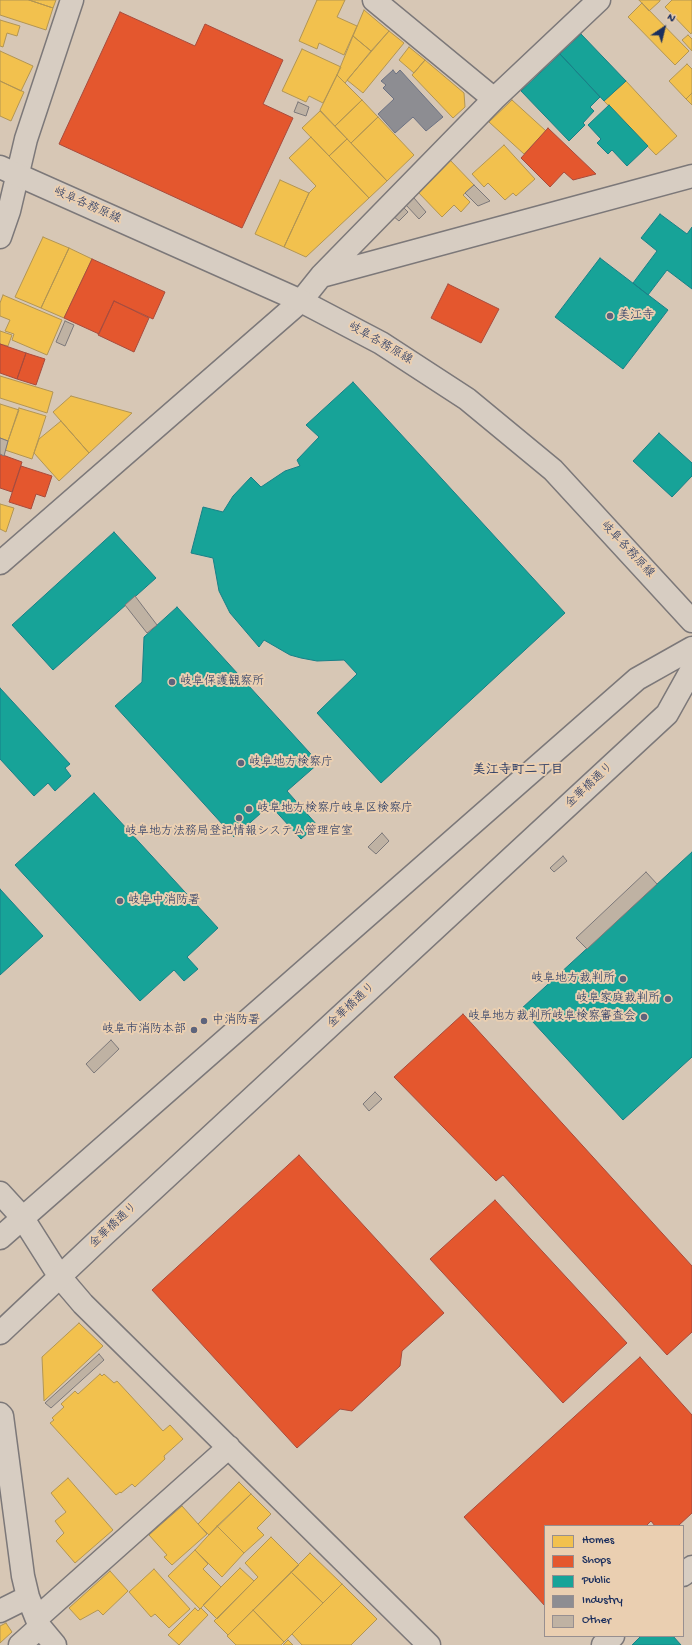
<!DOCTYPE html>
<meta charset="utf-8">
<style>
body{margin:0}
#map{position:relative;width:692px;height:1645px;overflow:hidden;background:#d7c7b5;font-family:"Gochi Hand",sans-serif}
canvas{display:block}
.legend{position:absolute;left:544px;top:1525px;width:140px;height:112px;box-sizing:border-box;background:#eacfb1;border:1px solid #978f90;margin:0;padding:5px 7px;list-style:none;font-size:12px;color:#1b2f5e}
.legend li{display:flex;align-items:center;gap:8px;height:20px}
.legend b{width:20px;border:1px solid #978f90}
.north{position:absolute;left:644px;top:8px;width:40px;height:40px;-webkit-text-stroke:3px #eacfb1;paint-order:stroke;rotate:35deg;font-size:11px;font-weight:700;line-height:16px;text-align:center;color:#1b2f5e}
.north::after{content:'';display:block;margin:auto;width:14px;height:18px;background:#1b2f5e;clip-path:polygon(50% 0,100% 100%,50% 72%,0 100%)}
</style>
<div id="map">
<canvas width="692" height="1645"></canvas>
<ul class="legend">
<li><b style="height:11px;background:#f2c14e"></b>Homes</li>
<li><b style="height:11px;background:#e4572e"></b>Shops</li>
<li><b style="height:11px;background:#17a398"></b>Public</li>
<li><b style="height:11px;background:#8d8d92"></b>Industry</li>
<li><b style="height:11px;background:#bfb2a3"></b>Other</li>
</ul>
<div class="north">N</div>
</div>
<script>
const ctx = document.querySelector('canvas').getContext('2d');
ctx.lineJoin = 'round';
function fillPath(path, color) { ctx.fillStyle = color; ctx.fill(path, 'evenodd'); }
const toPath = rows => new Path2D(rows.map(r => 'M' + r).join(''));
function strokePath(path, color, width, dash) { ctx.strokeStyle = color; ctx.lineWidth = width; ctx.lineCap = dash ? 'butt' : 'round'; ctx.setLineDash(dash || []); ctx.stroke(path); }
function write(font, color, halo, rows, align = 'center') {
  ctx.font = font + ' "Gochi Hand","Klee One",sans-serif'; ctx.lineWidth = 4; ctx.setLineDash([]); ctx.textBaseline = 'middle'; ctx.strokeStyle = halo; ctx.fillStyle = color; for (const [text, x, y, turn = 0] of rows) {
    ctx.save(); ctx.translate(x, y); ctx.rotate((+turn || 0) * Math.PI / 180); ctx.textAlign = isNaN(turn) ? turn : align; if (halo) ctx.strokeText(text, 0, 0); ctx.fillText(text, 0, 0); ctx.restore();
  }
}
const homes = toPath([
 [0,0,29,0,53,8,46,30,0,15,0,0],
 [29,0,56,0,53,8,29,0],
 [317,0,345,0,337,17,357,26,344,55,319,43,317,49,299,41,317,0],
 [639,0,660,0,660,1,649,11,639,0],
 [672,0,692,0,692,32,691,34,665,7,672,0],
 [642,3,689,51,675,65,628,17,642,3],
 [364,10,389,31,371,51,353,36,364,10],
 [0,20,20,26,17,36,7,33,3,47,0,46,0,20],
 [389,31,404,43,363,93,347,80,389,31],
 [688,35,692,39,692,51,682,40,688,35],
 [353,36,371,51,345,83,337,75,353,36],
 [409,47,425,60,414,73,399,60,409,47],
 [302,49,341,67,323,103,309,96,306,102,282,91,302,49],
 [0,51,33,66,21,91,0,81,0,51],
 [425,60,464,93,465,107,453,118,412,75,425,60],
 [687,64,692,69,692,93,686,99,669,81,687,64],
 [337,75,362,100,335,126,320,110,337,75],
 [0,81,24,92,11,121,0,116,0,81],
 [626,81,677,136,656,155,604,101,626,81],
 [692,93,692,105,686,99,692,93],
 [362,100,378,117,351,143,335,126,362,100],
 [512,100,546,131,524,154,489,122,512,100],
 [320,111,347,139,329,156,302,128,320,111],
 [378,117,414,155,387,181,351,143,378,117],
 [311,137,369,198,306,257,284,247,309,193,316,186,289,158,311,137],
 [347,139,387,181,369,198,329,156,347,139],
 [504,145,535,179,516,196,513,193,505,200,488,183,484,187,472,174,504,145],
 [449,159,474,185,463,195,470,202,461,212,454,205,442,217,417,191,449,159],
 [280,180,309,193,284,247,255,234,280,180],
 [43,237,69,248,41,308,15,297,43,237],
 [69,248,92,259,64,318,41,308,69,248],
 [3,295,62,320,47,355,12,340,14,334,5,331,10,320,0,316,0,303,3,295],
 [0,331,12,335,8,346,0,344,0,331],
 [0,376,53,392,47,413,0,398,0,376],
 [71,396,132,413,89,453,53,412,71,396],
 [0,404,19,410,8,441,0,438,0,404],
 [19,408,46,416,32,459,5,450,19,408],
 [61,421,89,453,59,481,34,453,39,439,61,421],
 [0,504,14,508,6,532,0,529,0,504],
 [79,1323,103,1346,44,1401,42,1357,79,1323],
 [100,1374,102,1376,104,1374,114,1383,117,1381,163,1431,170,1425,183,1439,164,1456,165,1459,135,1487,132,1484,121,1493,120,1492,116,1495,50,1423,54,1420,52,1418,64,1407,61,1404,75,1391,78,1394,100,1374],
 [68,1478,113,1530,75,1563,56,1541,64,1533,55,1521,66,1512,51,1493,68,1478],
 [239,1482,251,1494,209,1535,198,1524,239,1482],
 [251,1494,271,1514,257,1528,264,1535,244,1553,217,1526,251,1494],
 [182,1506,207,1534,172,1565,164,1557,167,1555,149,1535,182,1506],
 [217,1526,244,1553,222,1577,195,1550,217,1526],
 [271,1537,299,1565,228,1635,214,1621,258,1577,245,1563,271,1537],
 [195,1550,208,1564,203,1569,221,1587,200,1609,168,1576,195,1550],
 [310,1553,342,1584,323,1603,291,1572,310,1553],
 [240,1568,254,1581,217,1619,203,1605,240,1568],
 [154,1569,190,1609,169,1628,155,1614,151,1617,129,1592,154,1569],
 [110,1571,128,1591,103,1615,98,1610,80,1620,69,1608,110,1571],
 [291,1572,323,1603,284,1642,253,1610,291,1572],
 [342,1584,377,1619,351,1645,302,1645,292,1634,342,1584],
 [195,1608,198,1611,201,1608,208,1615,179,1645,168,1635,195,1608],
 [253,1610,284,1642,281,1645,236,1645,227,1636,253,1610],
 [6,1623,12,1632,0,1643,0,1626,6,1623],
 [288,1640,293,1645,283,1645,288,1640]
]);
fillPath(homes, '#f2c14e');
strokePath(homes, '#b29553', 1);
const shops = toPath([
 [120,12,195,46,205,24,283,60,263,104,293,118,242,228,59,144,120,12],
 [548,128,596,174,573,180,564,172,550,187,521,158,548,128],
 [92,259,165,292,153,319,114,301,99,334,64,318,92,259],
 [448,284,499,309,481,343,431,318,448,284],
 [114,301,149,318,134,352,98,335,114,301],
 [0,344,26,353,17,379,0,373,0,344],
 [26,353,45,359,36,385,17,379,26,353],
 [0,454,22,462,12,492,0,488,0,454],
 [21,466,52,476,45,497,36,494,31,509,9,502,21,466],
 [463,1014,692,1266,692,1332,667,1355,503,1175,496,1181,394,1077,463,1014],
 [299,1155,444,1313,402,1351,400,1366,352,1411,340,1409,297,1448,152,1290,299,1155],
 [495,1200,627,1343,563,1403,430,1259,495,1200],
 [640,1357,692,1415,692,1513,678,1526,655,1526,651,1521,646,1526,545,1526,545,1606,464,1517,640,1357]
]);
fillPath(shops, '#e4572e');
strokePath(shops, '#a84b3c', 1);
const public = toPath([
 [581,34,626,81,604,101,560,54,581,34],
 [560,54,600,97,590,107,594,111,583,123,585,125,569,141,521,91,560,54],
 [609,105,648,146,627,166,612,150,608,154,597,143,601,139,588,125,609,105],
 [660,214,687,234,692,227,692,289,667,270,648,295,633,283,657,251,641,238,660,214],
 [600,258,668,310,623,369,555,317,600,258],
 [353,382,565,613,381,783,317,713,357,674,344,660,317,661,301,658,290,655,264,640,259,647,230,613,219,591,213,558,191,553,203,507,223,512,233,496,251,477,261,487,285,471,300,466,297,460,319,437,306,425,353,382],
 [659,433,692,463,692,476,672,497,633,461,659,433],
 [114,532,156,578,53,670,12,625,114,532],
 [177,607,319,763,287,791,317,825,301,839,270,805,234,837,115,706,142,682,144,637,177,607],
 [0,688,70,764,65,768,71,776,55,791,48,783,34,796,0,759,0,688],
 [94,793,218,928,187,957,198,969,184,981,174,970,140,1001,15,865,94,793],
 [692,852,692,1057,623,1120,521,1009,692,852],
 [0,889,43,936,0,975,0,889],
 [641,1636,673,1636,681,1645,632,1645,641,1636]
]);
fillPath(public, '#17a398');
strokePath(public, '#188087', 1);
const industry = toPath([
 [393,70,396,74,400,70,443,117,426,131,413,117,395,133,378,114,394,99,383,88,386,85,381,81,393,70]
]);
fillPath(industry, '#8d8d92');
strokePath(industry, '#6b7182', 1);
const building = toPath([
 [298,102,309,107,306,116,294,112,298,102],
 [474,185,490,201,478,206,465,193,474,185],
 [414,198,426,212,419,219,406,205,414,198],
 [402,206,408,212,399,221,393,216,402,206],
 [65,321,74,325,65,346,56,342,65,321],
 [0,438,8,441,4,456,0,454,0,438],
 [135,596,157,625,147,633,125,605,135,596],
 [382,833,389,841,376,854,368,847,382,833],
 [563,856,567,861,554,872,550,868,563,856],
 [646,872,657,884,587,949,576,938,646,872],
 [111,1040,119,1049,94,1073,86,1064,111,1040],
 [375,1092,382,1099,369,1111,363,1104,375,1092],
 [99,1354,104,1360,51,1408,45,1403,99,1354]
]);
fillPath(building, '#bfb2a3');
strokePath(building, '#7c7879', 1);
const minor = toPath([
 [374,0,494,99],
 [0,237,9,211,26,139,72,0],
 [322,276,692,176],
 [0,563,301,301,321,276,494,99,599,0],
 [0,1193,22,1217,60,1277,83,1304,429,1645],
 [0,1414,2,1416,23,1576,28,1597,40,1627,55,1645],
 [683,1575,692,1567],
 [0,1611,28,1597],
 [37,1618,229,1447],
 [20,1645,40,1627],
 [603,1645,613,1636]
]);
const major = toPath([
 [0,167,301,301,381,343,467,399,553,470,692,621],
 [0,1238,637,679,692,648],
 [0,1333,104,1235,667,714,692,669]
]);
strokePath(minor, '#7c7879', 25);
strokePath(major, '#7c7879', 25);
strokePath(minor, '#d7cdc2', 22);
strokePath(major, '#d7cdc2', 22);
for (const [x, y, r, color] of [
 [610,316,4,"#5d647c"],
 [172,682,4,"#5d647c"],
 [241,763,4,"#5d647c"],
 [249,809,4,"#5d647c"],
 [239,818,4,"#5d647c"],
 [120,901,4,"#5d647c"],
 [623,979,4,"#5d647c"],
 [668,999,4,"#5d647c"],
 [644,1017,4,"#5d647c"],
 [204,1021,4,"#5d647c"],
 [194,1030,4,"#5d647c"]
]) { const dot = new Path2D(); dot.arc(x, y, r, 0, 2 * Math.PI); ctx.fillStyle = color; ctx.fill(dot); strokePath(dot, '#eacfb1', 1.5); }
write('12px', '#1b2f5e', '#eacfb1', [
 ["岐阜各務原線",87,206,24],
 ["岐阜各務原線",380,344,30],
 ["岐阜各務原線",627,550,47],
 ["金華橋通り",590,786,-43],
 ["金華橋通り",352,1006,-43],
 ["金華橋通り",114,1226,-43]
]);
write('12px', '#1b2f5e', '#eacfb1', [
 ["美江寺",618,316],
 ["岐阜保護観察所",180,682],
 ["岐阜地方検察庁",249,763],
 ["岐阜地方検察庁岐阜区検察庁",257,809],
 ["岐阜地方法務局登記情報システム管理官室",239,832,"center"],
 ["岐阜中消防署",128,901],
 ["岐阜地方裁判所",615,979,"right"],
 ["岐阜家庭裁判所",660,999,"right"],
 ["岐阜地方裁判所岐阜検察審査会",636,1017,"right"],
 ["中消防署",212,1021],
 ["岐阜市消防本部",186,1030,"right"]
], 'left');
write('bold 13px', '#1b2f5e', '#eacfb1', [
 ["美江寺町二丁目",518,771]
]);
</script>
